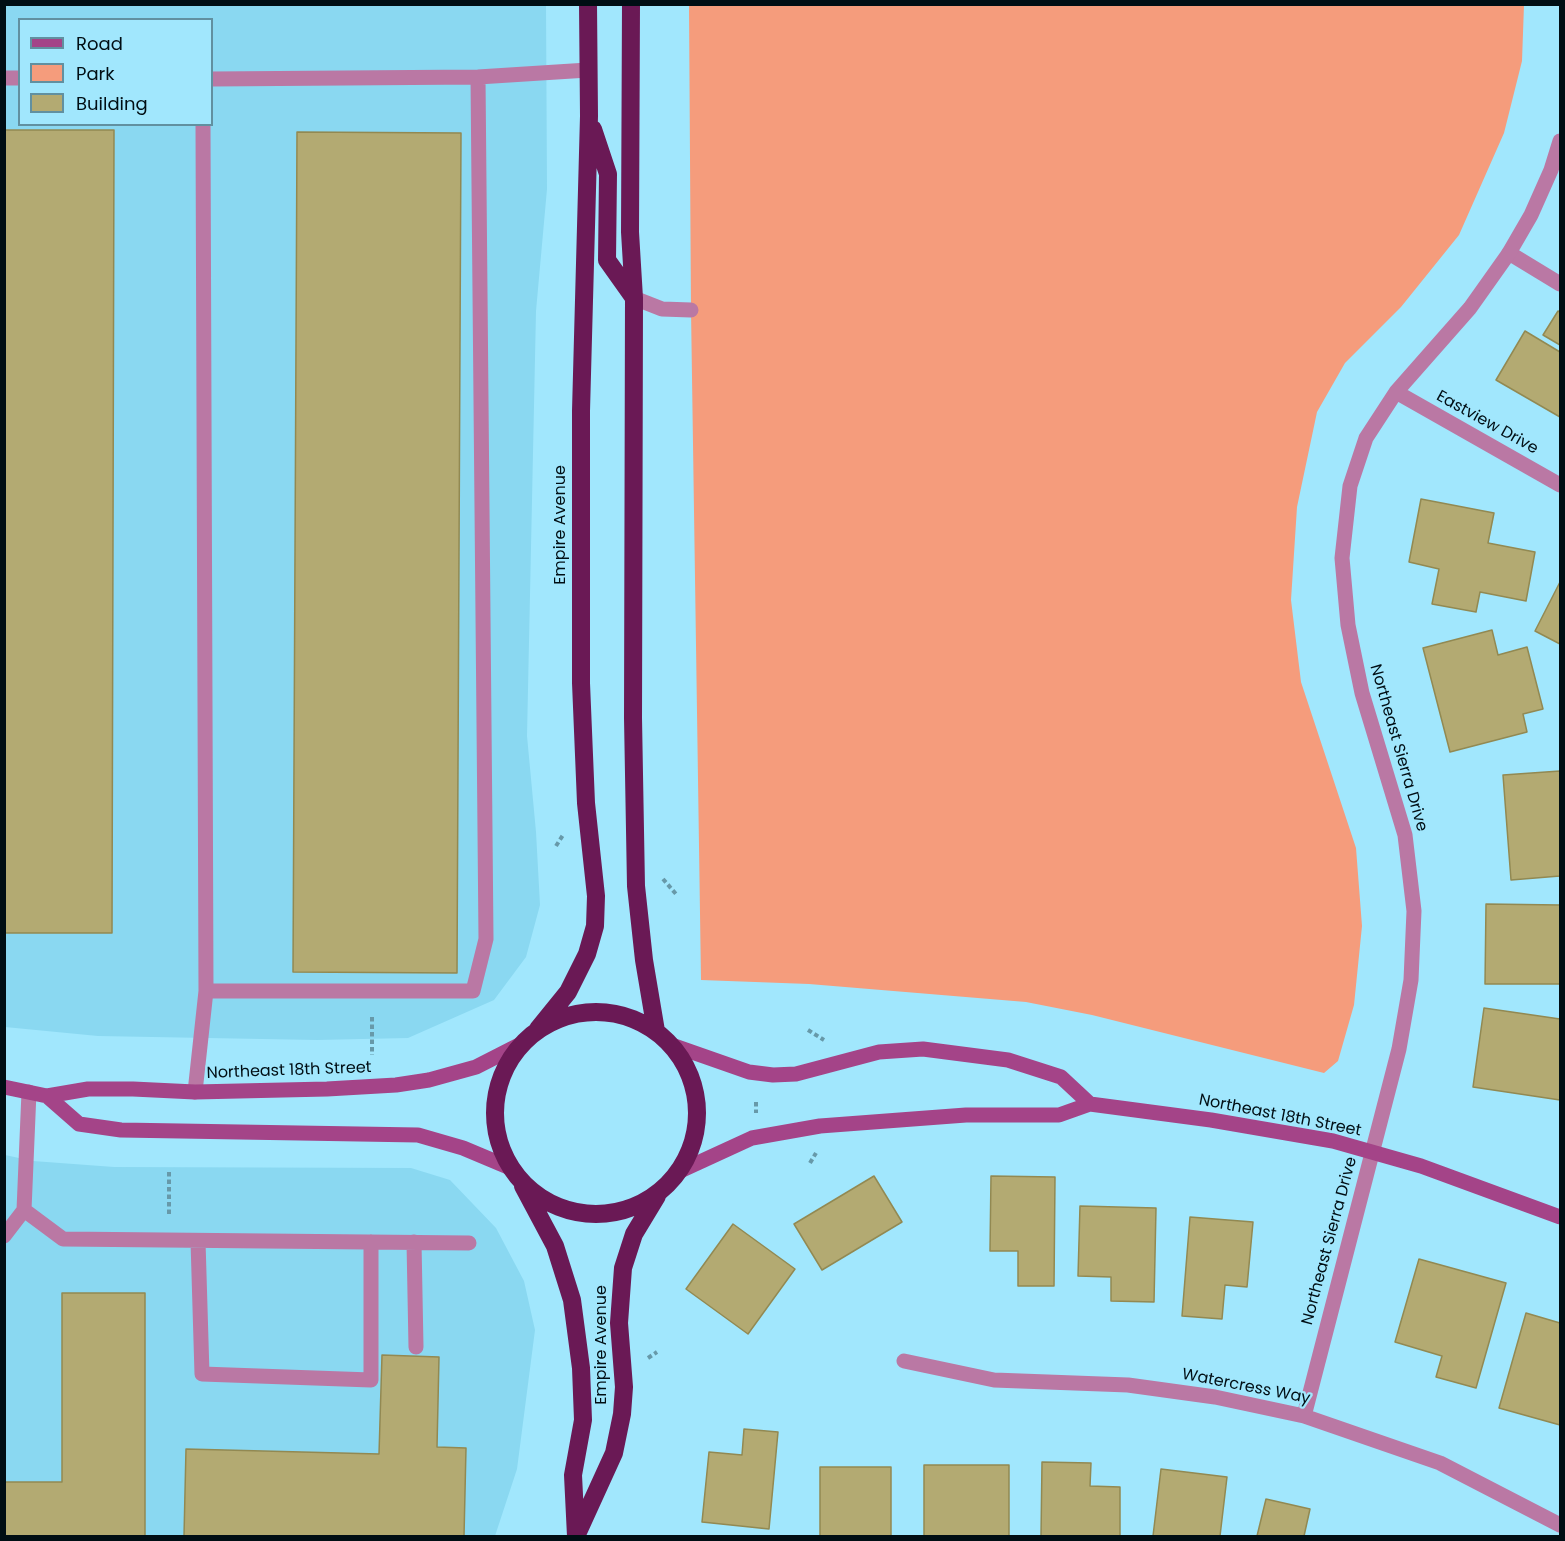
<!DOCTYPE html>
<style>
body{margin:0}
#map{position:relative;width:1565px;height:1541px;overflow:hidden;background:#a1e7fd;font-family:Poppins,sans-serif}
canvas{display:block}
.frame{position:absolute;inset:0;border:6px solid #000e14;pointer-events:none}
.legend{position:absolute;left:18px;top:18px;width:195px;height:108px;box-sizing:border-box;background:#a1e7fd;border:2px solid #6190a0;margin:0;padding:8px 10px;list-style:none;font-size:18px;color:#000e14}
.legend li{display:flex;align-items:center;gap:12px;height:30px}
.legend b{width:30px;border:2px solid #6190a0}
</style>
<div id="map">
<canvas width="1565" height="1541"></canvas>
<div class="frame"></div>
<ul class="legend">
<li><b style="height:8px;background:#a44488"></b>Road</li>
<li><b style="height:16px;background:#f59c7c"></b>Park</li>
<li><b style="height:16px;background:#b3aa72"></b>Building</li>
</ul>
</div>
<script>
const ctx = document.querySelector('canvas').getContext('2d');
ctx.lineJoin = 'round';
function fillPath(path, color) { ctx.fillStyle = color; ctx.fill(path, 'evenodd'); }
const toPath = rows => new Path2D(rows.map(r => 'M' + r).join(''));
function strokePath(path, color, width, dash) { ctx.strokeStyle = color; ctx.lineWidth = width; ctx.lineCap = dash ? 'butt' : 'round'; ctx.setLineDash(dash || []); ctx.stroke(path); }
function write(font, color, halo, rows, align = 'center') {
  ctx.font = font + ' Poppins,sans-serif'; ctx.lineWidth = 4.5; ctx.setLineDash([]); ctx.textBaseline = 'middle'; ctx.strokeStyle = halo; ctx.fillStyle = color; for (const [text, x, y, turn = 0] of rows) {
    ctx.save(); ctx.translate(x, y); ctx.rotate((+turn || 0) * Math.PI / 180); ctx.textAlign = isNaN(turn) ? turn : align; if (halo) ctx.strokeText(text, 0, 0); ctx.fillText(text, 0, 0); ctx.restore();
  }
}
fillPath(toPath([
 [4,5,546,5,547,189,536,311,527,736,536,832,540,905,526,957,494,1000,408,1038,317,1040,98,1036,5,1027],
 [20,20,212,20,212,124,20,124],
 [5,1155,33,1161,114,1167,411,1168,450,1180,496,1228,524,1281,535,1330,517,1469,495,1536,5,1536]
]), '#8ad8f1');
fillPath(toPath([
 [689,5,1524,5,1522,61,1504,133,1459,235,1401,307,1345,363,1317,412,1297,507,1291,600,1301,682,1356,848,1362,926,1354,1005,1338,1061,1324,1073,1092,1015,1026,1002,809,984,701,980,691,310]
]), '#f59c7c');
const building = toPath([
 [4,130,114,130,112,933,4,933,4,130],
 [297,132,461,133,457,973,293,972,297,132],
 [1558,311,1560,312,1560,345,1543,335,1558,311],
 [1525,331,1560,352,1560,417,1496,380,1525,331],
 [1421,499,1494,513,1488,543,1535,552,1526,601,1480,592,1476,612,1432,604,1439,569,1409,562,1421,499],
 [1560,582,1560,644,1535,631,1560,582],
 [1492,630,1498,655,1527,647,1543,709,1523,714,1527,732,1450,752,1423,648,1492,630],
 [1560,771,1560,876,1511,880,1503,775,1560,771],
 [1486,904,1560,905,1560,984,1485,984,1486,904],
 [1484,1008,1560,1019,1560,1100,1473,1087,1484,1008],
 [874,1176,902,1222,822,1270,794,1224,874,1176],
 [991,1176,1055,1177,1054,1286,1018,1286,1018,1251,990,1251,991,1176],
 [1080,1206,1156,1208,1154,1302,1111,1301,1111,1277,1078,1276,1080,1206],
 [1190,1217,1253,1222,1247,1287,1225,1285,1222,1319,1182,1316,1190,1217],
 [733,1224,795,1269,748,1334,686,1289,733,1224],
 [1419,1259,1506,1283,1476,1388,1436,1377,1442,1356,1395,1342,1419,1259],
 [62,1293,145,1293,145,1536,4,1536,4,1482,62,1482,62,1293],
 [1526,1313,1560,1323,1560,1425,1499,1408,1526,1313],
 [382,1355,439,1357,437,1447,466,1448,464,1536,184,1536,186,1449,379,1454,382,1355],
 [744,1429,778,1432,769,1529,702,1522,709,1452,742,1455,744,1429],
 [1042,1462,1091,1463,1090,1486,1120,1487,1120,1536,1041,1536,1042,1462],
 [924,1465,1009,1465,1009,1536,924,1536,924,1465],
 [820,1467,891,1467,891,1536,820,1536,820,1467],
 [1161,1469,1227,1477,1220,1536,1153,1536,1161,1469],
 [1266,1499,1310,1509,1304,1536,1257,1536,1266,1499]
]);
fillPath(building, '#b3aa72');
strokePath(building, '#928952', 1.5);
strokePath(toPath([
 [556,846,563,835],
 [663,879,676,894],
 [372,1017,372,1055],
 [808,1030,824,1040],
 [756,1102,756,1113],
 [810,1163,816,1153],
 [169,1172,169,1216],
 [648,1358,657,1352]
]), '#6799a9', 4, [4.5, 3]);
strokePath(toPath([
 [4,78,20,78],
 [212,79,478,77,588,70],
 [1509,253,1560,284],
 [206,991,473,991,486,939,478,77],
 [195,1092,206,991,203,124],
 [24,1210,63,1239,469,1243],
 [4,1236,24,1210,29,1092],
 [198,1241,202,1374,371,1380,371,1242],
 [414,1242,416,1347]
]), '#ba78a4', 15);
strokePath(toPath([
 [634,298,662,309,691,310],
 [1396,392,1560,485],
 [904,1361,994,1380,1128,1385,1215,1397,1304,1416,1440,1463,1560,1525],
 [1304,1416,1399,1049,1411,980,1414,911,1405,835,1362,693,1348,625,1342,558,1350,486,1366,438,1396,392,1470,308,1509,253,1531,215,1551,170,1560,141]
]), '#ba78a4', 15);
strokePath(toPath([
 [669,1044,749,1072,773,1075,796,1074,879,1052,923,1049,1008,1060,1061,1077,1090,1104],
 [4,1087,47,1096,88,1089,133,1089,195,1092,327,1089,396,1085,429,1080,476,1067,525,1042],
 [47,1096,79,1124,121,1130,418,1135,463,1148,513,1169],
 [678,1172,752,1138,820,1126,966,1115,1059,1115,1090,1104,1211,1120,1333,1141,1421,1166,1560,1217]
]), '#a44488', 15);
strokePath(toPath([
 [631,4,630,232,634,298,633,718,636,886,644,960,656,1031],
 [593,129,608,174,607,260,634,298],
 '495 1113a101 101 0 1 1 202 0a101 101 0 1 1-202 0Z',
 [538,1029,568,992,587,954,595,926,596,896,586,803,581,683,581,411,589,116,588,4],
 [523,1186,555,1246,572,1300,581,1368,583,1420,573,1475,576,1536],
 [578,1532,614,1453,622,1414,624,1387,619,1323,623,1268,634,1234,657,1196]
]), '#6a1955', 18);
write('16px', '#000e14', '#a1e7fd', [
 ["Eastview Drive",1487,423,29],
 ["Empire Avenue",561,525,-90],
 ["Northeast Sierra Drive",1398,748,74],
 ["Northeast 18th Street",289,1071,-2],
 ["Northeast 18th Street",1280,1116,11],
 ["Northeast Sierra Drive",1330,1241,-75],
 ["Empire Avenue",602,1345,-90],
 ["Watercress Way",1246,1387,11]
]);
</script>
